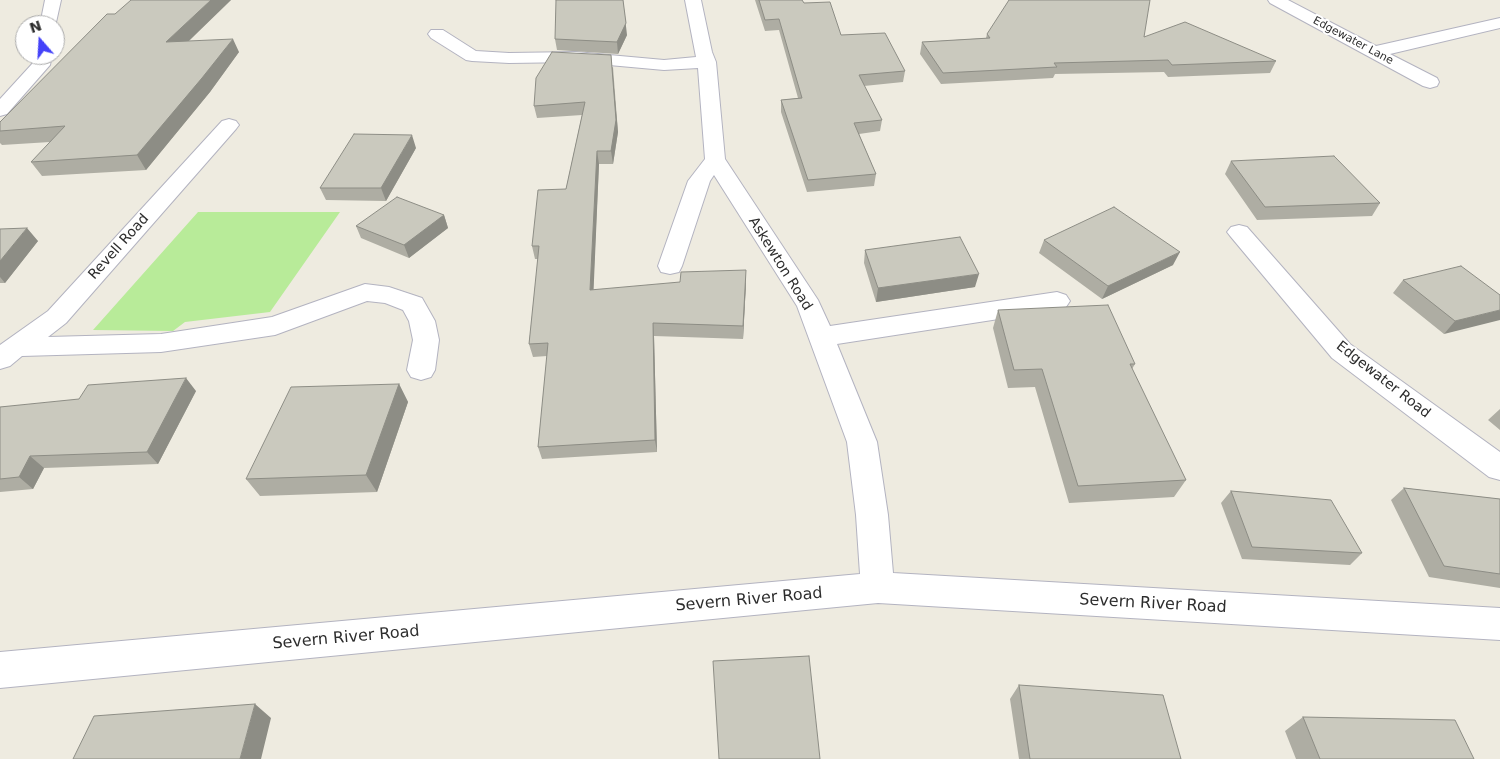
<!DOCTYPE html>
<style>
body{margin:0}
#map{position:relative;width:1500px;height:759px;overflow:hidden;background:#eeebe0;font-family:"DejaVu Sans",sans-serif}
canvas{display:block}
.north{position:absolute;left:15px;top:15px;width:50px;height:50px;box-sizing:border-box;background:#fff;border:1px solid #ababab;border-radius:50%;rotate:341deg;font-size:14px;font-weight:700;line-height:20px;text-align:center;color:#2d2d2d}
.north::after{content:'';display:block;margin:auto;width:18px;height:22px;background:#4442f9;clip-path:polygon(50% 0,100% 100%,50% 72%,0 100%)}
</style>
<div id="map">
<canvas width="1500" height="759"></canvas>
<div class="north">N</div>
</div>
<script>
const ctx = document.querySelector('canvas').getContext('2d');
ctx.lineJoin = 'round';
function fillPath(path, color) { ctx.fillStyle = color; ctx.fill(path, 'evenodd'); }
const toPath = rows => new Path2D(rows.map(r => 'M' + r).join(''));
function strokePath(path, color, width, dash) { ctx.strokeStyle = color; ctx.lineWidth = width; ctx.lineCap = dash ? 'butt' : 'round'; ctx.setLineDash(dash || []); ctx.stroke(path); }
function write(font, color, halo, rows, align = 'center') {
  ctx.font = font + ' "DejaVu Sans",sans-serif'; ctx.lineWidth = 4; ctx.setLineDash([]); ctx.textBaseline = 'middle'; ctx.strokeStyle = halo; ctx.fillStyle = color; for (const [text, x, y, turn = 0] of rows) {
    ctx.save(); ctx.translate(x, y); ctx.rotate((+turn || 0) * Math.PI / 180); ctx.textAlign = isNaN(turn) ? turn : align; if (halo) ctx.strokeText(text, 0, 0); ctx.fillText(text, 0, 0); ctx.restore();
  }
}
fillPath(toPath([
 [198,212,340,212,270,312,185,322,173,331,93,330]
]), '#b8eb99');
const minor = toPath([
 [45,0,61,0,55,27,55,25,40,25,45,0],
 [685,0,701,0,712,52,716,62,725,159,818,300,830,326,1057,292,1066,295,1070,301,1066,307,1057,310,837,344,877,442,888,515,893,573,1500,608,1500,640,878,603,0,688,0,652,860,574,856,515,847,442,797,306,714,175,710,181,682,266,679,272,670,274,661,272,658,266,688,181,705,159,698,68,664,70,576,62,509,63,472,61,466,60,431,38,428,34,431,30,443,30,476,51,509,53,576,52,664,60,696,57,685,0],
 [1268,0,1288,0,1376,46,1500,18,1500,28,1390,54,1437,78,1439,82,1437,86,1430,88,1423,86,1270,3,1268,0],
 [34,55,52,55,50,65,7,114,0,116,0,99,32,64,34,55],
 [229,119,236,121,239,125,236,129,66,323,48,337,161,334,272,317,365,284,389,287,422,298,435,321,439,340,435,370,431,377,421,380,411,377,407,370,413,340,409,321,403,310,385,303,367,301,275,335,161,352,22,356,10,366,0,369,0,345,48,311,222,121,229,119],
 [1239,225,1247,227,1350,344,1500,452,1500,480,1489,477,1332,358,1231,237,1227,232,1231,227,1239,225]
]);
strokePath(minor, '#b3b3c0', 2);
fillPath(minor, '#fff');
fillPath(toPath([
 [231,0,189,41,239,52,210,92,146,170,42,176,31,162,50,142,2,145,0,143,0,131,115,14],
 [755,0,802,0,804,3,841,35,905,71,903,82,864,86,882,120,880,131,859,134,876,174,874,186,807,192,781,112,781,100,798,98,779,30,765,31],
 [987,34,1144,37,1276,61,1270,73,1168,77,1164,72,1055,74,1053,78,941,84,920,54,922,42,986,38],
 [627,35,618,54,557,50,555,39],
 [613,67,618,132,613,164,599,164,593,290,746,283,743,339,654,336,657,452,542,459,538,447,547,356,533,357,529,344,538,259,535,259,532,246,566,189,582,115,537,118,534,106],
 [416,148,386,201,326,200,320,188],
 [1231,161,1380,203,1372,216,1257,220,1225,174],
 [444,215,448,228,409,258,361,238,356,226],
 [0,229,38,241,5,283,0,283],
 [1044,240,1173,265,1102,299,1039,253],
 [865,250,975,287,876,302,864,263],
 [1403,280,1500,295,1444,334,1393,293],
 [998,310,1135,364,1132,369,1186,480,1174,497,1069,503,1035,387,1008,388,993,328],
 [399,384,408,402,377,492,260,496,246,479],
 [196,391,158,464,44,468,33,489,0,492,0,407],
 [1500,409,1500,430,1488,420],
 [1404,488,1500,499,1500,588,1429,577,1391,500],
 [1231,491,1362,553,1350,565,1242,559,1221,503],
 [1019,685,1181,759,1019,759,1010,699],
 [1303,717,1474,759,1296,759,1285,731]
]), '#aeada3');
fillPath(toPath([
 [211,0,231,0,174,55,166,42],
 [623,0,627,35,618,54,617,42],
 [233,39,239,52,210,92,146,170,137,155],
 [611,55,618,132,613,164,611,151],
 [412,135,416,148,386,201,381,188],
 [597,151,599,164,593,303,590,290],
 [444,215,448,228,409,258,404,245],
 [27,228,38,241,5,283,0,277,0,261],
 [1180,252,1173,265,1102,299,1108,286],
 [746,270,746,283,743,339,743,326],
 [979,274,975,287,876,302,878,288],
 [1500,310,1500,320,1444,334,1455,321],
 [653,323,654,336,657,452,655,440],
 [186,378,196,391,158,464,147,452],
 [399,384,408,402,377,492,366,475],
 [30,456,44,468,33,489,19,477],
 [255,704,271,718,261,759,240,759]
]), '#8d8d85');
const building = toPath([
 [131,0,211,0,166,42,233,39,202,78,137,155,31,162,65,126,0,131,0,122,107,14,115,14,131,0],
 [556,0,623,0,626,23,617,42,555,39,556,0],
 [759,0,802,0,804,3,830,2,841,35,885,33,905,71,859,75,882,120,854,123,876,174,808,180,781,100,802,98,779,19,765,20,759,0],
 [1009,0,1150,0,1144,37,1185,22,1276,61,1172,65,1168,60,1054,63,1057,67,943,73,922,42,990,38,987,34,1009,0],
 [552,52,611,55,616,120,611,151,597,151,590,290,680,282,681,272,746,270,743,326,653,323,655,440,538,447,548,343,529,344,539,246,532,246,538,190,566,189,585,102,534,106,536,78,552,52],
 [354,134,412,135,381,188,320,188,354,134],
 [1334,156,1380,203,1265,207,1231,161,1334,156],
 [397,197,444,215,404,245,356,226,397,197],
 [1114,207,1180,252,1108,286,1044,240,1114,207],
 [27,228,0,261,0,229,27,228],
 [960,237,979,274,878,288,865,250,960,237],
 [1461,266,1500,295,1500,310,1455,321,1403,280,1461,266],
 [1108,305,1135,364,1130,364,1186,480,1078,486,1042,369,1014,370,998,310,1108,305],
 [186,378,147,452,30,456,19,477,0,479,0,407,79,399,88,385,186,378],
 [399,384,366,475,246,479,291,387,399,384],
 [1404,488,1500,499,1500,574,1444,566,1404,488],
 [1231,491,1331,500,1362,553,1252,547,1231,491],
 [809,656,820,759,719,759,713,661,809,656],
 [1019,685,1163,695,1181,759,1030,759,1019,685],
 [255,704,240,759,73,759,94,716,255,704],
 [1303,717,1455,720,1474,759,1320,759,1303,717]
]);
fillPath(building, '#cac9be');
strokePath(building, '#8d8d85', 1);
write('11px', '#2d2d2d', '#fff', [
 ["Edgewater Lane",1353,41,28]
]);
write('14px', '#2d2d2d', '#fff', [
 ["Revell Road",119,247,-48],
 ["Askewton Road",780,264,58],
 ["Edgewater Road",1383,380,38]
]);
write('16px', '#2d2d2d', '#fff', [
 ["Severn River Road",749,600,-5],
 ["Severn River Road",1153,604,3],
 ["Severn River Road",346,638,-5]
]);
</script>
